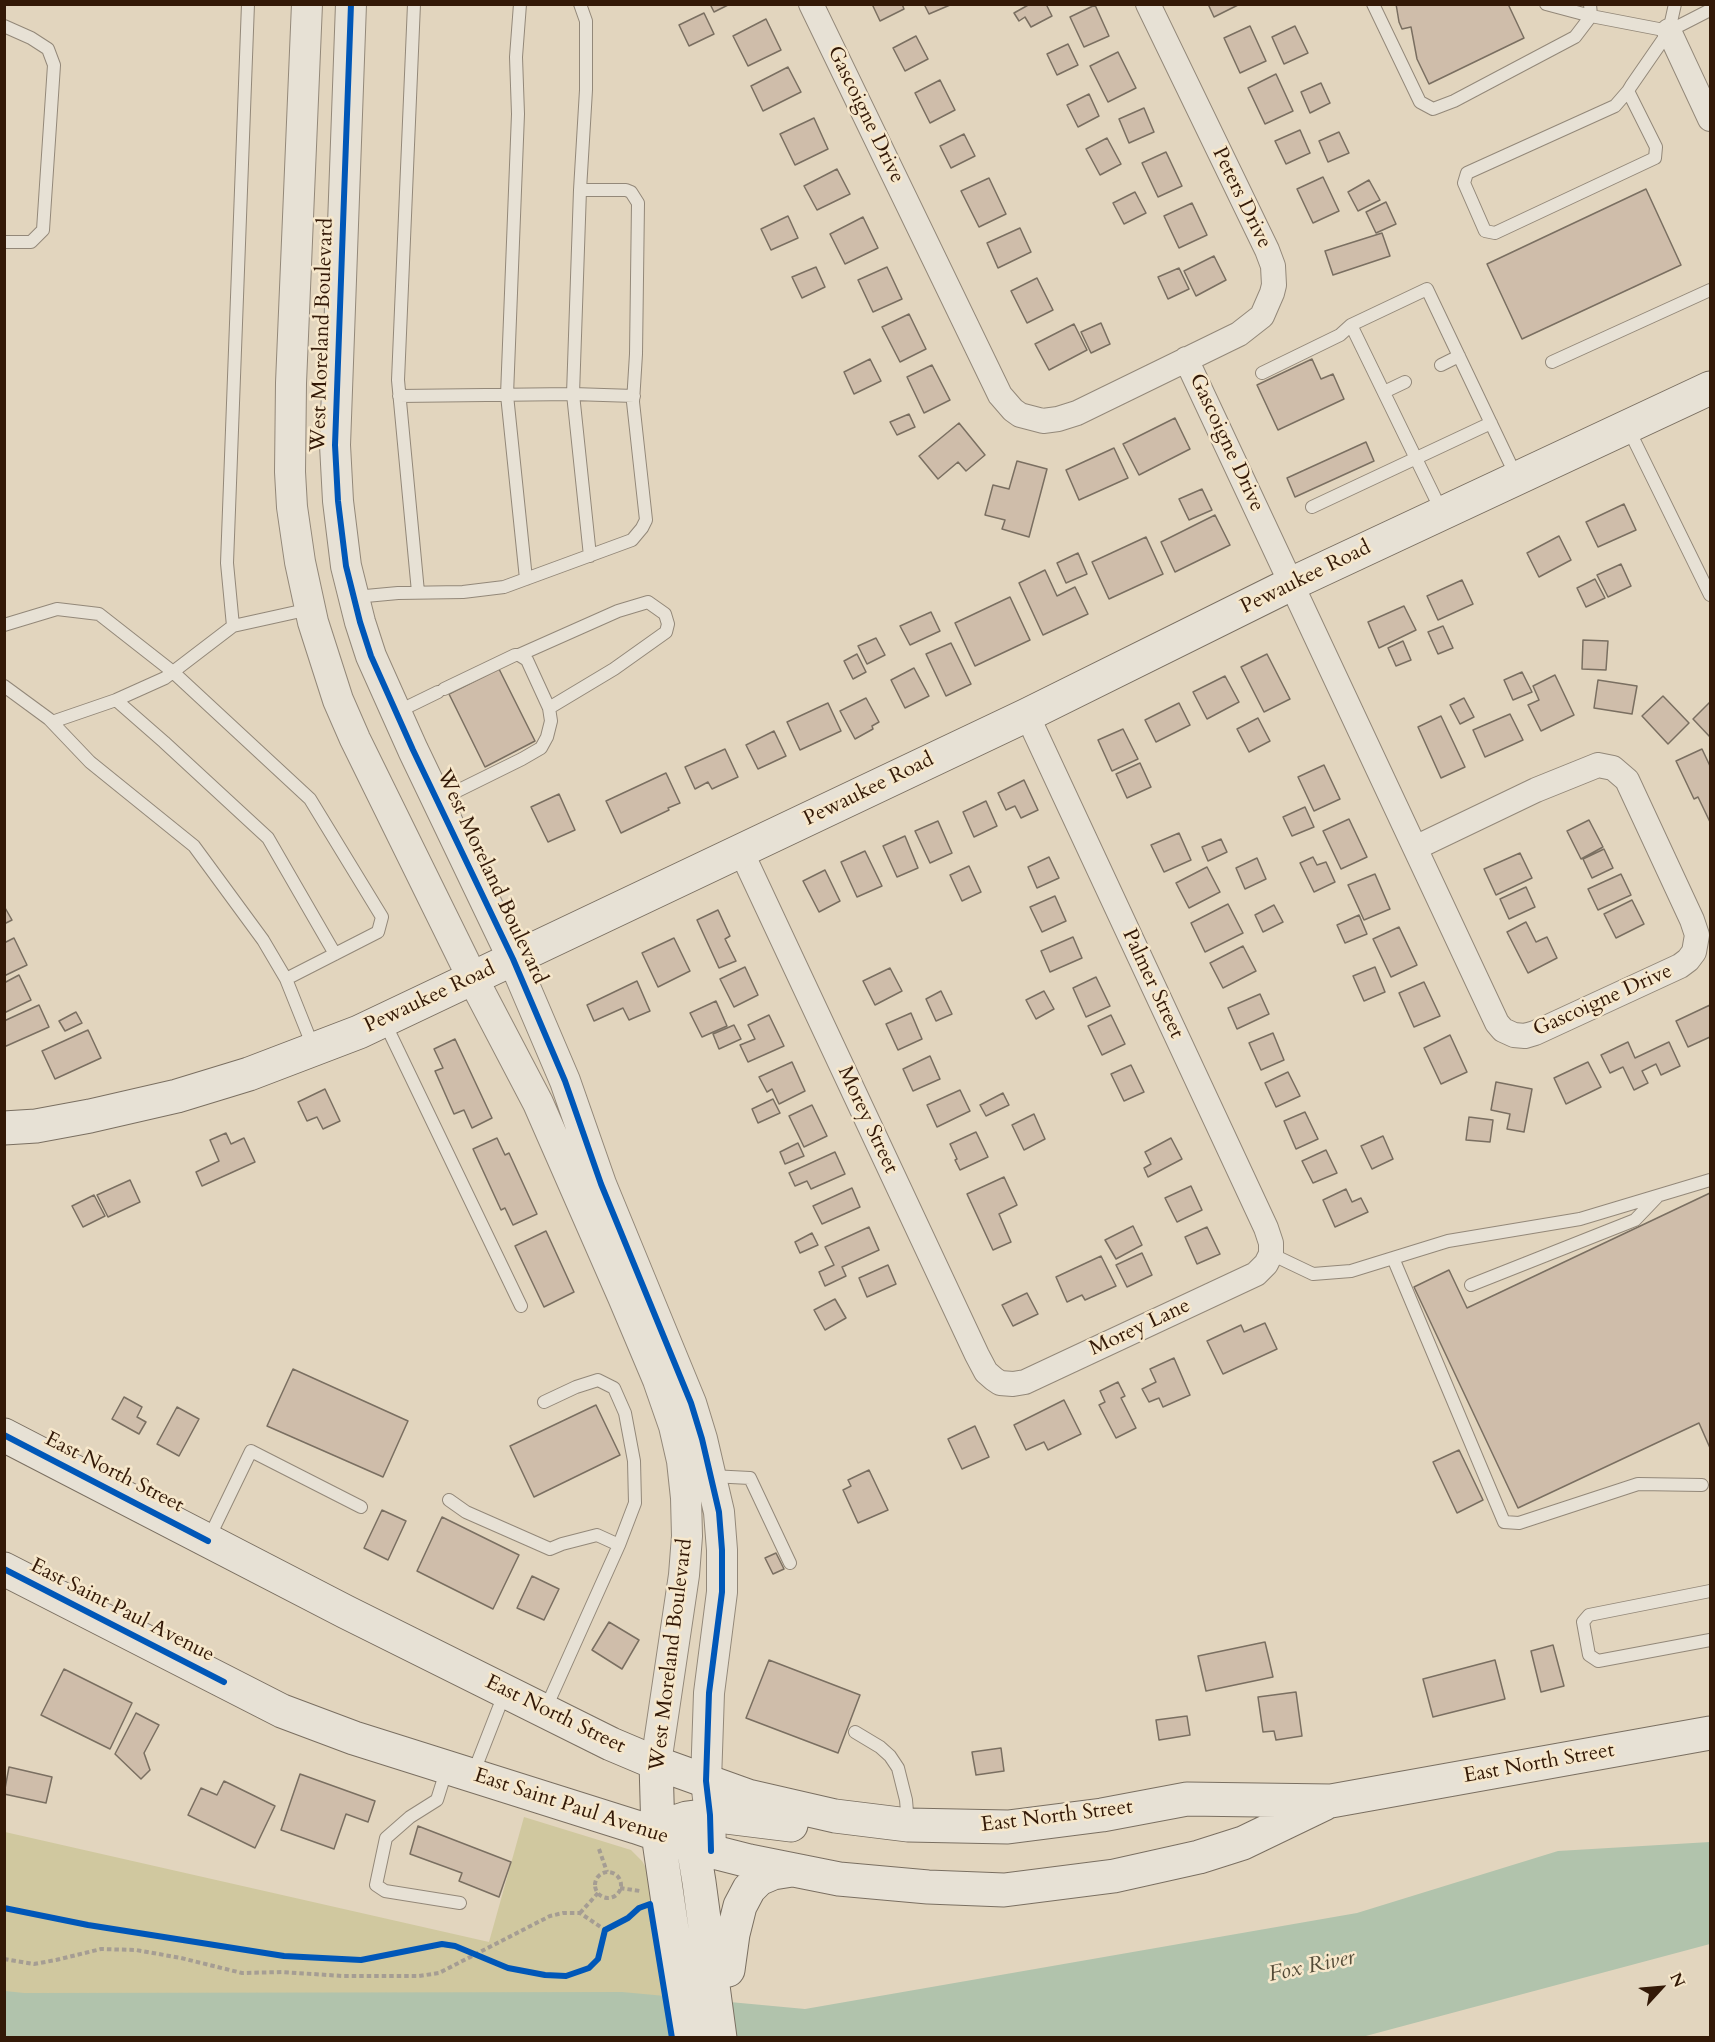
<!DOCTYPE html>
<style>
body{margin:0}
#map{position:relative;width:1715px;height:2042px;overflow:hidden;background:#e2d5be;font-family:Cardo,serif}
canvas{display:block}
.frame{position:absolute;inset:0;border:6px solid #331907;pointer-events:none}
.north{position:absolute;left:1631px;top:1958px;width:60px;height:60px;-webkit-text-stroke:4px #f6e7cb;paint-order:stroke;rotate:64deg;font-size:16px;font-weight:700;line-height:24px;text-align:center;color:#331907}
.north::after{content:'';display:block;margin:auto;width:21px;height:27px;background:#331907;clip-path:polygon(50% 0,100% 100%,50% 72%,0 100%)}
</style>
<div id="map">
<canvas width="1715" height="2042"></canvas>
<div class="frame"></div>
<div class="north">N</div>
</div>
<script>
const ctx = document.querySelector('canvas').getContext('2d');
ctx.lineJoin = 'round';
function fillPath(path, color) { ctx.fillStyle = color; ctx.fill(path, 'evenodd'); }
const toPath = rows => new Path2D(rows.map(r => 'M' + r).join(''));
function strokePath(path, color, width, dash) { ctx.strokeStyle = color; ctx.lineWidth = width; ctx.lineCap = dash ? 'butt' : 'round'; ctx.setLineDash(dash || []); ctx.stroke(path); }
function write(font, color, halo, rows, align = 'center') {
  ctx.font = font + ' Cardo,serif'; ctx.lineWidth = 5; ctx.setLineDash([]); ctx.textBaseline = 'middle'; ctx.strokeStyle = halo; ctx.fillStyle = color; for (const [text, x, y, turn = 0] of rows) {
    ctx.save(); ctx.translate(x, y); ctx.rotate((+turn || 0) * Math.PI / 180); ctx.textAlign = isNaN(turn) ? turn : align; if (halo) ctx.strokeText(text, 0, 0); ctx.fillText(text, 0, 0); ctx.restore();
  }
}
fillPath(toPath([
 [524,1817,631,1850,642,1861,646,1868,679,2037,5,2038,5,1832,489,1942]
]), '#d0c89f');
fillPath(toPath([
 [1710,1842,1710,1944,1362,2037,5,2038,5,1991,24,1993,622,1992,805,2009,1357,1913,1558,1851]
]), '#b1c3ac');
const building = toPath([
 [710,4,730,4,714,12,710,4],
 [872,4,902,4,904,9,880,21,872,4],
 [924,4,950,4,950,5,929,14,924,4],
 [1030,4,1046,4,1052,16,1031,27,1025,17,1019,21,1014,13,1030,4],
 [1208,4,1238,4,1238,5,1214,17,1208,4],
 [1396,4,1508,4,1524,38,1429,84,1417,59,1411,27,1402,29,1399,22,1396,4],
 [1095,5,1109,36,1084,47,1070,17,1095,5],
 [704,13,714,34,689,46,679,25,704,13],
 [766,19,781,50,748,66,733,36,766,19],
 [1250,26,1266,61,1240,73,1224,38,1250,26],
 [1295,26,1308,53,1284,64,1272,37,1295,26],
 [916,36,928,59,905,71,893,48,916,36],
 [1068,44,1078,65,1057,75,1047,54,1068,44],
 [1118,52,1136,88,1108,102,1090,66,1118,52],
 [788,67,801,92,763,111,751,86,788,67],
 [1276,74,1293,111,1265,124,1248,88,1276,74],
 [940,80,955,110,930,123,915,93,940,80],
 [1321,83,1330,103,1310,113,1301,92,1321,83],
 [1089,94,1099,116,1078,127,1067,105,1089,94],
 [1144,108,1154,132,1129,143,1119,119,1144,108],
 [814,118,828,149,795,165,780,134,814,118],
 [1300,130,1310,153,1286,164,1275,141,1300,130],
 [1339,132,1349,153,1328,162,1319,141,1339,132],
 [964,134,975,156,951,168,940,146,964,134],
 [1107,138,1121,164,1100,175,1086,149,1107,138],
 [1166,152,1182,186,1158,197,1142,163,1166,152],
 [837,169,850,194,817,210,804,186,837,169],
 [1323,177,1339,211,1313,223,1297,189,1323,177],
 [989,178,1006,214,979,227,961,191,989,178],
 [1369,180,1380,200,1358,211,1348,192,1369,180],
 [1646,189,1681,265,1522,339,1487,264,1646,189],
 [1135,192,1146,213,1124,224,1113,203,1135,192],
 [1386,202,1396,224,1376,233,1366,212,1386,202],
 [1192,203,1207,235,1179,248,1164,216,1192,203],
 [788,216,798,238,771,250,761,229,788,216],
 [863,217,878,248,845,264,830,234,863,217],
 [1020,228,1031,252,998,268,987,243,1020,228],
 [1382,233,1390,256,1333,275,1325,251,1382,233],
 [1214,256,1226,280,1196,296,1184,271,1214,256],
 [816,267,825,287,802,298,792,277,816,267],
 [887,267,902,299,873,312,858,280,887,267],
 [1179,268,1189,289,1168,299,1158,277,1179,268],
 [1037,278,1053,310,1027,323,1011,291,1037,278],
 [909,314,926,349,900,362,882,327,909,314],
 [1101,323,1110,344,1091,353,1081,332,1101,323],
 [1074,324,1087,350,1049,370,1035,344,1074,324],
 [870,359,881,381,854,394,844,372,870,359],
 [1312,359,1321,379,1333,374,1344,399,1278,430,1257,385,1312,359],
 [932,365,950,400,924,413,907,377,932,365],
 [909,414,915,427,897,435,890,422,909,414],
 [1175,418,1190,449,1139,475,1123,444,1175,418],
 [959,423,985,455,966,471,958,462,938,479,919,456,959,423],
 [1366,442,1374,461,1295,497,1287,478,1366,442],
 [1114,448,1128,478,1079,500,1066,470,1114,448],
 [1017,461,1047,469,1029,537,1002,529,1005,520,985,515,993,485,1009,489,1017,461],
 [1202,489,1212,510,1189,520,1179,499,1202,489],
 [1624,504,1636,530,1598,547,1586,522,1624,504],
 [1215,515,1230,545,1175,572,1161,542,1215,515],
 [1559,536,1571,560,1539,577,1527,553,1559,536],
 [1146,537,1163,574,1109,599,1092,562,1146,537],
 [1078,553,1087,574,1066,583,1057,563,1078,553],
 [1621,564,1631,586,1608,597,1597,575,1621,564],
 [1045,570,1057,596,1075,587,1088,614,1043,635,1019,583,1045,570],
 [1595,579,1605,598,1586,607,1577,588,1595,579],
 [1462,580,1473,604,1438,620,1427,596,1462,580],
 [1010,597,1030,640,975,666,955,623,1010,597],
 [1404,606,1416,630,1379,648,1368,622,1404,606],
 [931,612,940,631,910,645,900,626,931,612],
 [1443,626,1453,648,1438,654,1428,632,1443,626],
 [876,638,885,655,867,664,858,646,876,638],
 [1583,640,1608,641,1606,670,1582,669,1583,640],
 [1403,641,1411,660,1396,666,1388,648,1403,641],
 [951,643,971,684,946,696,926,654,951,643],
 [857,654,866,672,853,679,844,661,857,654],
 [1267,654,1290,699,1264,712,1241,667,1267,654],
 [914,668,929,696,905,708,891,680,914,668],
 [499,669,535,741,485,767,449,694,499,669],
 [1522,672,1532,692,1513,700,1504,680,1522,672],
 [1555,675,1574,715,1541,731,1528,705,1539,700,1533,686,1555,675],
 [1225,676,1239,702,1207,719,1193,692,1225,676],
 [1598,680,1637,686,1632,714,1594,708,1598,680],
 [1663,696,1689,723,1668,744,1642,716,1663,696],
 [866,698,879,722,872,726,873,729,855,739,840,711,866,698],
 [1464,698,1474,717,1460,724,1450,705,1464,698],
 [1710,702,1710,737,1693,719,1710,702],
 [828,703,841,731,800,750,787,722,828,703],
 [1179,703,1190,725,1156,742,1145,720,1179,703],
 [1510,714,1523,740,1485,757,1473,730,1510,714],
 [1441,716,1465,767,1441,778,1418,727,1441,716],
 [1258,718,1270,741,1249,752,1237,729,1258,718],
 [1123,729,1138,759,1112,771,1098,740,1123,729],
 [774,731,786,756,758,769,746,745,774,731],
 [725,749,738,777,712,789,708,782,695,789,685,767,725,749],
 [1702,749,1710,766,1710,822,1698,797,1694,799,1676,761,1702,749],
 [1140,763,1151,787,1127,798,1116,774,1140,763],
 [1324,765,1340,799,1314,811,1298,777,1324,765],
 [666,773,680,803,668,808,669,810,621,833,606,801,666,773],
 [1024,780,1038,810,1021,818,1015,806,1006,810,998,793,1024,780],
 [559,794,575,830,548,842,531,807,559,794],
 [986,801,997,826,974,837,963,812,986,801],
 [1305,807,1314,827,1292,836,1283,817,1305,807],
 [1349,819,1367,857,1341,869,1323,831,1349,819],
 [1589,820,1603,847,1581,859,1567,831,1589,820],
 [938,821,952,853,930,863,915,831,938,821],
 [1179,833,1191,860,1164,872,1151,845,1179,833],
 [905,836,918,868,897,877,883,846,905,836],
 [1221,839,1227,852,1208,861,1202,847,1221,839],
 [1604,849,1613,868,1592,878,1583,859,1604,849],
 [865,851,882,886,857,897,841,862,865,851],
 [1520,853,1532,878,1496,895,1484,869,1520,853],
 [1049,857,1059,878,1037,888,1028,867,1049,857],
 [1313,857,1317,865,1326,862,1335,882,1314,892,1300,863,1313,857],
 [1257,858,1266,879,1245,889,1236,868,1257,858],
 [969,866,981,892,962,901,950,875,969,866],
 [1207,867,1220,892,1189,908,1176,883,1207,867],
 [825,870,840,901,819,912,803,881,825,870],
 [1375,874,1390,909,1364,920,1348,885,1375,874],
 [1621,874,1631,895,1598,910,1588,889,1621,874],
 [1526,887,1535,907,1509,919,1500,899,1526,887],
 [1055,896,1066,921,1042,932,1030,907,1055,896],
 [1632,900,1644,924,1616,938,1604,914,1632,900],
 [1228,904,1243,933,1205,952,1191,923,1228,904],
 [1274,905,1283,922,1263,932,1255,915,1274,905],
 [4,906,12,920,4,924,4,906],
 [718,910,730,936,725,939,736,961,719,968,697,920,718,910],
 [1359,915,1367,934,1345,943,1337,925,1359,915],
 [1526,922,1536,942,1547,937,1557,958,1528,973,1507,932,1526,922],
 [1399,927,1417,965,1391,977,1373,939,1399,927],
 [1073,937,1082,958,1050,972,1041,951,1073,937],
 [14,938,27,965,4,976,4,943,14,938],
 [674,938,690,971,658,987,642,953,674,938],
 [1243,946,1256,971,1223,988,1210,963,1243,946],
 [745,967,758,995,734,1007,720,979,745,967],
 [1375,967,1385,992,1364,1001,1353,976,1375,967],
 [890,968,902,991,875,1005,863,981,890,968],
 [19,975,31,1000,4,1013,4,983,19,975],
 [1096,977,1110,1006,1086,1017,1073,988,1096,977],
 [637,981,650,1011,629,1020,623,1008,594,1021,587,1005,637,981],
 [1424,982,1440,1016,1414,1027,1399,993,1424,982],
 [941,991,952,1014,936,1021,926,999,941,991],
 [1044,991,1054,1009,1036,1019,1026,1000,1044,991],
 [1260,994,1269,1014,1237,1029,1228,1008,1260,994],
 [716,1001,727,1026,702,1037,690,1013,716,1001],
 [39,1005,49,1027,4,1047,4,1021,39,1005],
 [1710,1005,1710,1037,1688,1047,1676,1021,1710,1005],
 [76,1012,82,1023,65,1031,59,1021,76,1012],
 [911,1013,922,1039,898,1050,886,1024,911,1013],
 [769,1015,784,1046,748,1062,740,1045,755,1039,748,1025,769,1015],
 [1111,1015,1125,1044,1102,1055,1088,1026,1111,1015],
 [734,1025,741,1039,719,1049,713,1034,734,1025],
 [88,1030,101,1058,55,1079,42,1051,88,1030],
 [1273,1033,1284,1060,1261,1070,1249,1043,1273,1033],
 [1450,1035,1467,1072,1441,1084,1424,1048,1450,1035],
 [455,1039,492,1118,472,1128,464,1110,454,1114,435,1071,443,1068,434,1049,455,1039],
 [1628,1042,1635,1058,1669,1042,1680,1066,1661,1075,1656,1064,1642,1071,1648,1083,1634,1090,1623,1067,1610,1073,1601,1055,1628,1042],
 [930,1056,940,1079,913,1091,903,1069,930,1056],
 [792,1062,805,1091,779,1104,772,1089,767,1092,759,1077,792,1062],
 [1588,1062,1601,1087,1566,1104,1554,1078,1588,1062],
 [1131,1065,1144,1092,1124,1101,1111,1074,1131,1065],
 [1288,1072,1300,1096,1276,1107,1265,1083,1288,1072],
 [1496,1082,1532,1089,1524,1132,1507,1129,1510,1114,1491,1110,1496,1082],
 [325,1089,340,1121,323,1129,317,1117,307,1121,298,1102,325,1089],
 [960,1090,970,1111,937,1127,927,1105,960,1090],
 [1003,1093,1009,1105,986,1116,980,1105,1003,1093],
 [773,1099,780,1113,758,1123,752,1109,773,1099],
 [812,1105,827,1136,804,1147,789,1116,812,1105],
 [1305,1112,1318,1139,1296,1149,1284,1121,1305,1112],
 [1034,1114,1045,1139,1024,1150,1012,1125,1034,1114],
 [1469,1117,1493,1120,1490,1142,1466,1140,1469,1117],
 [976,1132,988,1157,960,1170,955,1160,957,1159,950,1144,976,1132],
 [226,1133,231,1144,244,1138,255,1162,202,1186,196,1172,219,1161,210,1140,226,1133],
 [1383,1136,1393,1159,1372,1169,1361,1146,1383,1136],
 [497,1138,505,1155,509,1153,537,1214,513,1225,505,1208,501,1210,473,1149,497,1138],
 [1171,1138,1182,1159,1148,1177,1144,1168,1151,1164,1145,1152,1171,1138],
 [798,1143,804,1156,785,1164,780,1152,798,1143],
 [1326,1150,1337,1173,1313,1183,1302,1161,1326,1150],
 [835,1152,845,1174,811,1189,807,1181,795,1186,789,1173,835,1152],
 [1004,1177,1017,1205,999,1214,1011,1242,993,1250,967,1194,1004,1177],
 [130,1180,140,1202,108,1217,97,1195,130,1180],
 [1191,1186,1202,1210,1177,1222,1165,1198,1191,1186],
 [852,1188,860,1207,822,1224,813,1206,852,1188],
 [1346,1189,1352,1202,1361,1198,1368,1212,1335,1227,1323,1200,1346,1189],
 [1710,1193,1710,1448,1699,1423,1518,1508,1414,1287,1449,1270,1467,1308,1710,1193],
 [94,1195,105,1216,83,1227,72,1206,94,1195],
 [1133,1226,1142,1245,1116,1259,1105,1240,1133,1226],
 [869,1227,879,1250,842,1267,846,1276,825,1286,819,1272,834,1265,825,1247,869,1227],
 [1207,1227,1220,1254,1197,1264,1185,1237,1207,1227],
 [546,1231,574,1292,544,1307,515,1246,546,1231],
 [812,1233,818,1245,800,1253,795,1242,812,1233],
 [1142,1253,1152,1275,1127,1287,1116,1265,1142,1253],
 [1101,1256,1116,1286,1085,1300,1082,1295,1067,1302,1056,1277,1101,1256],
 [888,1265,896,1284,867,1297,859,1278,888,1265],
 [1027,1293,1038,1314,1013,1326,1002,1305,1027,1293],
 [835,1299,846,1318,825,1330,814,1310,835,1299],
 [1265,1323,1277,1349,1223,1374,1207,1341,1241,1325,1244,1332,1265,1323],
 [1174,1358,1190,1395,1163,1407,1159,1398,1149,1402,1142,1389,1156,1382,1150,1369,1174,1358],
 [293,1369,408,1421,383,1477,267,1426,293,1369],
 [1118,1382,1125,1396,1121,1398,1136,1428,1116,1438,1099,1405,1105,1402,1100,1391,1118,1382],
 [124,1397,142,1407,137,1417,146,1422,139,1434,112,1419,124,1397],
 [1064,1400,1081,1434,1048,1450,1044,1442,1026,1450,1014,1425,1064,1400],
 [596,1405,620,1455,534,1497,510,1446,596,1405],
 [177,1407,199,1419,179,1456,157,1444,177,1407],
 [975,1426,989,1457,962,1469,948,1439,975,1426],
 [1459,1450,1483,1500,1457,1513,1433,1462,1459,1450],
 [869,1470,888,1510,858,1523,843,1490,851,1486,848,1480,869,1470],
 [382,1510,406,1521,388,1560,364,1548,382,1510],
 [442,1517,519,1555,493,1609,417,1571,442,1517],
 [776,1553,784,1569,773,1574,765,1558,776,1553],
 [532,1576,559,1589,544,1620,517,1608,532,1576],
 [609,1622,639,1640,622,1669,592,1650,609,1622],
 [1265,1642,1273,1677,1206,1691,1198,1656,1265,1642],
 [1553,1645,1564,1686,1541,1692,1531,1651,1553,1645],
 [769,1660,860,1695,838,1753,746,1718,769,1660],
 [1495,1660,1505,1699,1433,1717,1423,1679,1495,1660],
 [64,1669,132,1703,110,1749,41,1715,64,1669],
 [1296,1692,1302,1736,1276,1740,1274,1731,1263,1732,1258,1697,1296,1692],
 [136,1713,159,1725,144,1753,150,1770,141,1779,115,1754,136,1713],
 [1187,1716,1190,1735,1159,1740,1156,1720,1187,1716],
 [1001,1748,1004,1771,976,1775,972,1752,1001,1748],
 [9,1767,52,1777,46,1803,4,1794,9,1767],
 [300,1774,375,1801,368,1822,346,1814,334,1849,281,1830,300,1774],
 [224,1781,275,1806,255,1848,188,1815,201,1788,217,1795,224,1781],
 [418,1826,511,1862,499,1897,459,1881,462,1873,410,1854,418,1826]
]);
fillPath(building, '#cfbdaa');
strokePath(building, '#7a6f61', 1.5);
const service = toPath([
 [414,4,398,380,418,592],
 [520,4,516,57,518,114,507,395,526,579],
 [1373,4,1420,102,1433,109,1454,101,1575,37,1591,16,1590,4],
 [1546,4,1591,16,1669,31,1710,10],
 [4,26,31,38,48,49,54,65,43,230,31,242,4,242],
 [1628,91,1656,147,1655,158,1495,233,1485,231,1464,183,1467,173,1615,106,1628,91,1631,86,1669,31,1675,4],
 [580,190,573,394,590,556],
 [1552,362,1710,290],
 [1441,365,1459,356],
 [1262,373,1340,335,1351,325],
 [1384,392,1405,382],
 [399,396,573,394,634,396],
 [1628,428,1710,595],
 [1312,507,1491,423],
 [1442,512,1351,325,1427,289,1517,478],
 [355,597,398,593,463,592,504,587,632,540,642,528,646,520,633,402,636,354,638,203,631,192,626,190,580,190,586,90,586,21,580,4],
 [4,625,57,609,99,614,173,672,310,799,382,917,378,932,286,979],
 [233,626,227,563,248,4],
 [519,655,618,611,648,602,665,614,668,624,666,632,614,669,549,708],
 [4,686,49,719,90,762,194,846,263,940,286,979,314,1049],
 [116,700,164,742,268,838,335,954],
 [397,712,438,692],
 [52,722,116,700,165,678,233,626,310,609],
 [437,801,522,759,541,748,547,737,551,721,549,708,527,660,519,655,515,655,444,689],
 [384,1021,521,1306],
 [1271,1254,1313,1274,1351,1271,1448,1241,1580,1219,1710,1180],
 [1393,1258,1504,1522,1519,1523,1638,1484,1702,1485],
 [1471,1285,1635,1220,1657,1197],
 [544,1402,576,1387,598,1380,614,1388,625,1413,634,1461,635,1503,619,1545],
 [711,1476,750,1478,790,1563],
 [449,1500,466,1512,550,1549,562,1544,597,1535,619,1545,545,1710],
 [208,1540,251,1451,361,1507],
 [1710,1591,1589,1615,1583,1622,1589,1655,1598,1661,1710,1640],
 [855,1732,880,1747,890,1756,898,1768,906,1800,908,1824],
 [447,1768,437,1800,410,1817,386,1838,376,1885,385,1891,460,1903],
 [473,1774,505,1692]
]);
const minor = toPath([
 [811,4,1000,395,1013,410,1020,415,1043,421,1058,419,1077,413,1239,334,1262,316,1272,293,1274,285,1273,266,1267,250,1148,4],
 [1669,31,1710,119],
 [1186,359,1415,848],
 [1598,765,1613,768,1627,780,1692,920,1697,935,1694,952,1688,960,1680,966,1535,1033,1525,1036,1514,1035,1503,1030,1497,1023,1415,848,1536,790,1598,765],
 [741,851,977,1355,986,1372,994,1379,1000,1383,1013,1384,1025,1382,1256,1274,1266,1264,1271,1254,1271,1243,1266,1228,1027,715]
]);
const tertiary = toPath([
 [307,4,291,383,290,472,292,507,300,562,313,622,338,700,355,739,473,979,538,1103,623,1297,658,1380,674,1426,682,1461,686,1498,687,1536,684,1575,656,1763],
 [351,4,335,445,338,501,346,566,360,622,371,656,413,750,513,959,565,1081,601,1184,691,1403,702,1439,719,1512,722,1550,722,1592,709,1693,706,1781,710,1815,711,1851]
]);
const secondary = toPath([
 [4,1128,36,1126,90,1116,177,1096,249,1074,359,1032,1027,715,1291,584,1710,388],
 [4,1435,346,1612,611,1744,656,1763,748,1796,835,1816,908,1825,1008,1827,1102,1815,1187,1799,1331,1801,1710,1733],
 [4,1569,282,1711,354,1738,636,1827,694,1847,749,1861,839,1879,928,1887,1004,1890,1114,1876,1199,1857,1243,1843,1324,1804],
 [656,1763,658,1834,688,2038],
 [690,1828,699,1882,720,2038],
 [658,1834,672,1823,687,1818,710,1815,791,1825],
 [728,1970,733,1934,740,1906,749,1889,759,1879,773,1873,792,1870]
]);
strokePath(service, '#938879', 14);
strokePath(minor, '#938879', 26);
strokePath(tertiary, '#938879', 32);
strokePath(secondary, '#7a6f61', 35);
strokePath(toPath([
 [599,1849,607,1872],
 '595 1885a13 13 0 1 1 26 0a13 13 0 1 1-26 0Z',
 [620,1888,640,1891],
 [580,1913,598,1893],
 [4,1959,34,1964,56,1960,101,1949,136,1950,181,1958,242,1973,282,1972,343,1976,419,1976,439,1973,550,1916,563,1913,580,1913,605,1930]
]), '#a59d93', 4, [4.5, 3]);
strokePath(service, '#e7e1d5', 12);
strokePath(minor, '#e7e1d5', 24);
strokePath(tertiary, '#e7e1d5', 30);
strokePath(secondary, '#e7e1d5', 33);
strokePath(toPath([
 [351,4,335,445,338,501,346,566,360,622,371,656,413,750,513,959,565,1081,601,1184,691,1403,702,1439,719,1512,722,1550,722,1592,709,1693,706,1781,710,1815,711,1851],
 [4,1435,208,1541],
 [4,1569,224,1682],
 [4,1908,88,1925,284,1956,361,1960,442,1944,455,1946,508,1968,545,1975,566,1976,589,1968,598,1959,605,1930,628,1918,639,1908,650,1904,672,2038]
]), '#0057b8', 6);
write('21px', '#331907', '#f6e7cb', [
 ["Gascoigne Drive",865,115,64],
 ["Peters Drive",1241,198,64],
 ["West Moreland Boulevard",323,335,-88],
 ["Gascoigne Drive",1226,443,65],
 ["Pewaukee Road",1306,578,-26],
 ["Pewaukee Road",869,790,-26],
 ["West Moreland Boulevard",491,877,65],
 ["Palmer Street",1152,984,65],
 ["Pewaukee Road",430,998,-25],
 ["Gascoigne Drive",1603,1001,-24],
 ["Morey Street",867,1120,65],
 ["Morey Lane",1140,1328,-25],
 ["East North Street",114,1473,27],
 ["East Saint Paul Avenue",122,1611,27],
 ["West Moreland Boulevard",672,1655,-83],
 ["East North Street",555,1715,26],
 ["East North Street",1539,1764,-10],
 ["East Saint Paul Avenue",571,1807,18],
 ["East North Street",1057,1817,-7]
]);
write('italic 22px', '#524a36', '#f6e7cb', [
 ["Fox River",1312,1967,-12]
]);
</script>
